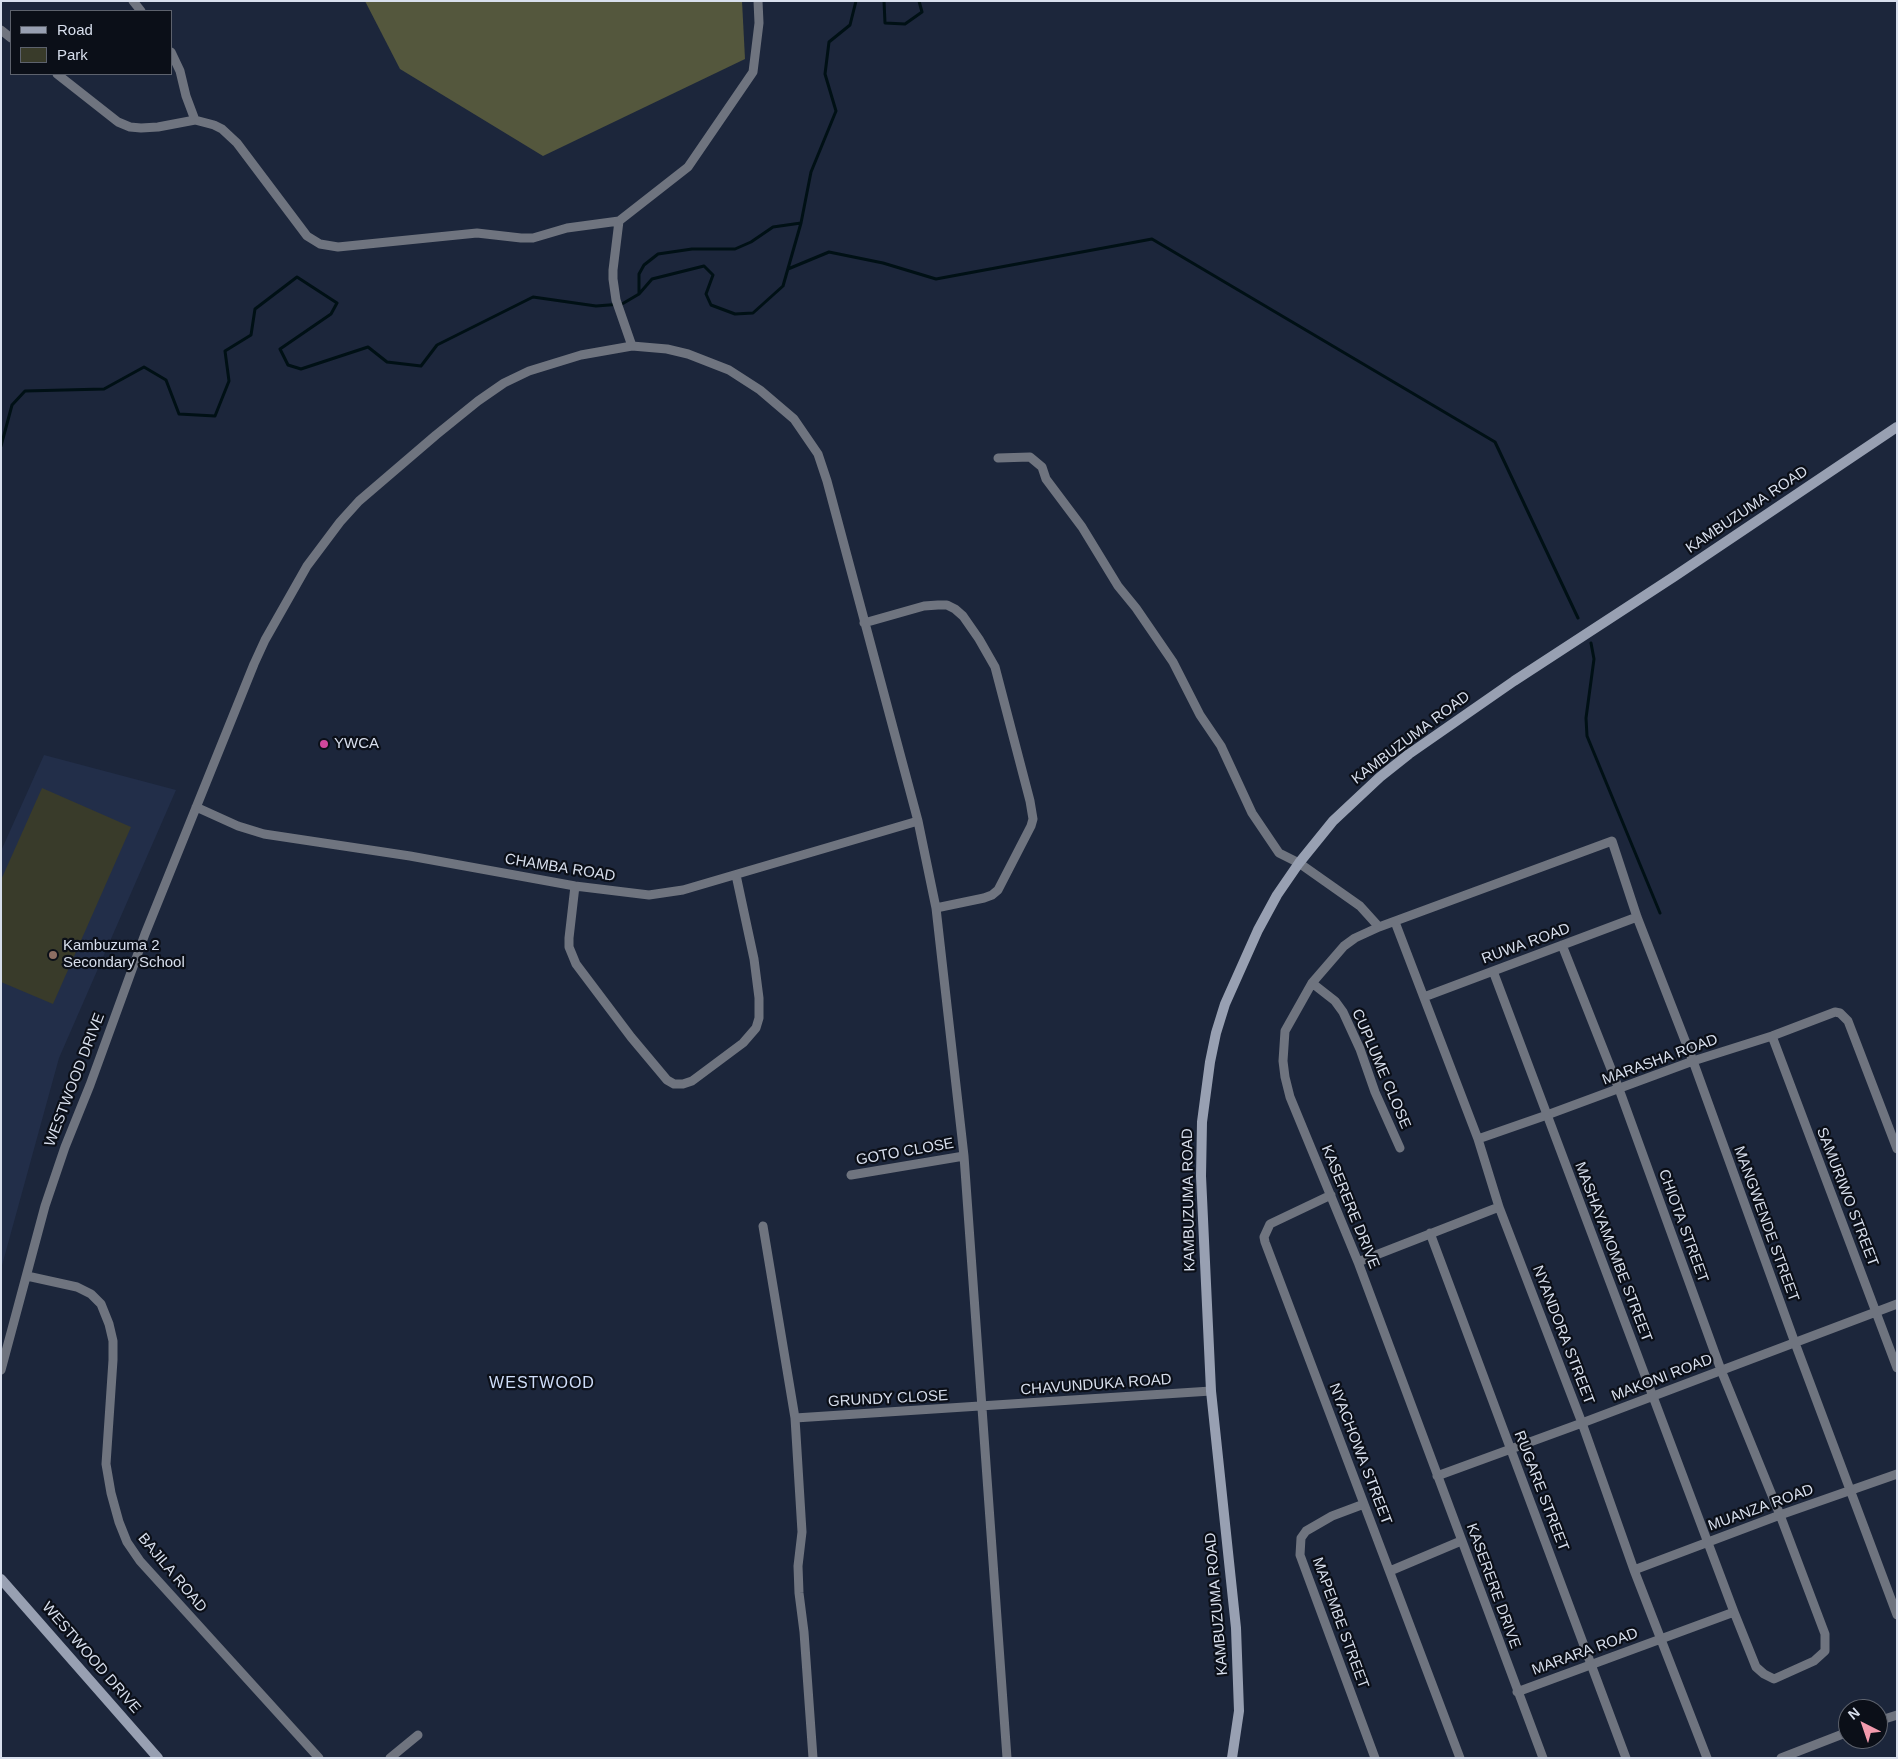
<!DOCTYPE html>
<style>
body{margin:0}
#map{position:relative;width:1898px;height:1759px;overflow:hidden;background:#1c263b;font-family:Arial,sans-serif}
canvas{display:block}
.frame{position:absolute;inset:0;border:2px solid #d8dfed;pointer-events:none}
.legend{position:absolute;left:10px;top:10px;width:162px;height:65px;box-sizing:border-box;background:#0b0f18;border:1px solid #5d626d;margin:0;padding:6px 9px;list-style:none;font-size:15px;color:#d8dfed}
.legend li{display:flex;align-items:center;gap:10px;height:25px}
.legend b{width:25px;border:1px solid #5d626d}
.north{position:absolute;left:1838px;top:1699px;width:50px;height:50px;box-sizing:border-box;background:#0b0f18;border:1px solid #5d626d;border-radius:50%;rotate:319deg;font-size:14px;font-weight:700;line-height:20px;text-align:center;color:#d8dfed}
.north::after{content:'';display:block;margin:auto;width:18px;height:22px;background:#f29aad;clip-path:polygon(50% 0,100% 100%,50% 72%,0 100%)}
</style>
<div id="map">
<canvas width="1898" height="1759"></canvas>
<div class="frame"></div>
<ul class="legend">
<li><b style="height:6px;background:#98a0b2"></b>Road</li>
<li><b style="height:14px;background:#393b2a"></b>Park</li>
</ul>
<div class="north">N</div>
</div>
<script>
const ctx = document.querySelector('canvas').getContext('2d');
ctx.lineJoin = 'round';
function fillPath(path, color) { ctx.fillStyle = color; ctx.fill(path, 'evenodd'); }
const toPath = rows => new Path2D(rows.map(r => 'M' + r).join(''));
function strokePath(path, color, width, dash) { ctx.strokeStyle = color; ctx.lineWidth = width; ctx.lineCap = dash ? 'butt' : 'round'; ctx.setLineDash(dash || []); ctx.stroke(path); }
function write(font, color, halo, rows, align = 'center') {
  ctx.font = font + ' Arial,sans-serif'; ctx.lineWidth = 4.5; ctx.setLineDash([]); ctx.textBaseline = 'middle'; ctx.strokeStyle = halo; ctx.fillStyle = color; for (const [text, x, y, turn = 0] of rows) {
    ctx.save(); ctx.translate(x, y); ctx.rotate((+turn || 0) * Math.PI / 180); ctx.textAlign = isNaN(turn) ? turn : align; if (halo) ctx.strokeText(text, 0, 0); ctx.fillText(text, 0, 0); ctx.restore();
  }
}
fillPath(toPath([
 [44,755,176,790,59,1058,1,1269,1,851]
]), '#222e49');
fillPath(toPath([
 [42,788,131,827,53,1004,1,982,1,880]
]), '#393b2a');
fillPath(toPath([
 [365,1,742,1,745,59,543,156,400,69]
]), '#54573d');
strokePath(toPath([
 [884,1,885,23,905,24,922,12,919,1],
 [788,269,829,252,883,263,936,279,1152,239,1495,442,1578,618],
 [639,293,639,274,644,265,658,254,692,249,735,249,751,242,773,227,801,223],
 [1,446,12,405,25,391,104,389,144,367,166,380,179,414,215,416,229,381,225,351,251,335,255,309,297,277,337,303,331,314,280,349,288,365,301,369,368,347,387,362,421,366,437,345,533,297,596,306,622,304,639,294,652,279,704,266,713,275,706,294,711,305,735,314,753,313,783,286,801,223,811,172,836,111,825,74,829,42,850,25,856,1],
 [1591,643,1594,659,1586,718,1587,736,1660,913]
]), '#001015', 3);
strokePath(toPath([
 [133,1,141,11],
 [1,30,11,38],
 [171,52,180,71,186,96,195,120],
 [57,74,118,122,130,127,141,128,158,127,195,120,214,125,222,129,237,143,307,236,320,244,338,247,477,233,521,238,533,238,567,228,619,221,688,167,753,72,759,23,758,1],
 [619,221,613,270,613,279,616,300,632,346],
 [998,458,1030,457,1042,467,1046,479,1082,527,1118,586,1136,608,1173,662,1200,715,1221,746,1252,813,1279,853,1299,863,1360,906,1379,927],
 [864,623,924,606,938,605,947,605,955,609,963,616,979,639,995,667,1030,801,1033,819,1031,826,998,890,992,895,984,898,936,908],
 [196,807,238,826,264,834,410,856,575,886,649,895,683,890,918,821],
 [575,886,569,938,569,947,576,964,631,1037,662,1074,667,1080,674,1084,683,1084,692,1081,743,1043,756,1028,759,1018,759,998,754,959,736,875],
 [1395,922,1478,1139,1499,1207,1582,1423,1634,1570,1707,1758],
 [1493,971,1734,1612,1756,1667,1764,1674,1774,1679,1814,1661,1825,1651,1825,1634,1780,1515,1721,1370,1619,1089,1562,945],
 [1312,983,1335,1001,1343,1012,1360,1049,1375,1092,1400,1148],
 [1424,997,1637,917],
 [1772,1036,1897,1368],
 [1478,1139,1547,1115,1693,1061,1772,1036,1835,1012,1840,1013,1848,1021,1897,1149],
 [851,1175,964,1156],
 [1331,1195,1270,1224,1264,1237,1265,1242,1460,1758],
 [763,1226,795,1418,802,1532,798,1566,799,1593,804,1632,813,1758],
 [1430,1233,1626,1758],
 [1358,1262,1499,1207],
 [27,1276,77,1287,91,1294,101,1304,109,1324,113,1341,113,1360,106,1464,111,1493,119,1522,127,1542,140,1561,319,1758],
 [1,1370,45,1206,65,1147,90,1085,145,934,254,664,265,640,307,566,340,522,359,501,436,435,478,401,504,383,529,371,581,355,632,346,667,349,688,354,729,370,760,390,794,419,818,454,827,481,918,821,936,908,964,1156,1007,1758],
 [795,1418,1211,1391],
 [1437,1476,1582,1423,1897,1304],
 [1364,1504,1332,1516,1306,1531,1301,1538,1300,1555,1375,1758],
 [1634,1570,1780,1515,1897,1474],
 [1390,1571,1461,1541],
 [1517,1692,1734,1612],
 [1878,1721,1897,1715],
 [390,1758,418,1735],
 [1543,1758,1358,1262,1290,1097,1285,1077,1283,1061,1285,1031,1312,983,1344,946,1355,938,1379,927,1612,841,1637,917,1693,1061,1795,1343,1897,1615],
 [1781,1758,1848,1732]
]), '#6f747f', 9);
strokePath(toPath([
 [1,1579,158,1758],
 [1232,1758,1239,1711,1236,1628,1211,1391,1201,1176,1202,1122,1210,1062,1216,1033,1225,1004,1258,930,1277,895,1299,863,1333,821,1380,777,1409,754,1514,681,1675,576,1897,427]
]), '#98a0b2', 10);
for (const [x, y, r, color] of [
 [324,744,5,"#d1479c"],
 [53,955,5,"#8d6e63"]
]) { const dot = new Path2D(); dot.arc(x, y, r, 0, 2 * Math.PI); ctx.fillStyle = color; ctx.fill(dot); strokePath(dot, '#0b0f18', 2); }
write('15px', '#d8dfed', '#0b0f18', [
 ["KAMBUZUMA ROAD",1747,510,-34],
 ["KAMBUZUMA ROAD",1411,738,-37],
 ["CHAMBA ROAD",560,868,9],
 ["RUWA ROAD",1526,944,-20],
 ["MARASHA ROAD",1660,1060,-20],
 ["CUPLUME CLOSE",1381,1069,67],
 ["WESTWOOD DRIVE",75,1080,-69],
 ["GOTO CLOSE",905,1152,-10],
 ["SAMURIWO STREET",1847,1197,69],
 ["KAMBUZUMA ROAD",1189,1200,-91],
 ["KASERERE DRIVE",1350,1207,68],
 ["MANGWENDE STREET",1766,1224,70],
 ["CHIOTA STREET",1683,1226,70],
 ["MASHAYAMOMBE STREET",1613,1252,69],
 ["NYANDORA STREET",1563,1335,69],
 ["MAKONI ROAD",1662,1378,-21],
 ["CHAVUNDUKA ROAD",1096,1385,-4],
 ["GRUNDY CLOSE",888,1399,-3],
 ["NYACHOWA STREET",1360,1454,69],
 ["RUGARE STREET",1541,1491,69],
 ["MUANZA ROAD",1761,1508,-20],
 ["BAJILA ROAD",172,1573,50],
 ["KASERERE DRIVE",1493,1586,70],
 ["KAMBUZUMA ROAD",1217,1604,-95],
 ["MAPEMBE STREET",1340,1623,70],
 ["MARARA ROAD",1585,1652,-20],
 ["WESTWOOD DRIVE",91,1658,49]
]);
write('15px', '#d8dfed', '#0b0f18', [
 ["YWCA",334,744],
 ["Kambuzuma 2",63,946],
 ["Secondary School",63,963]
], 'left');
ctx.letterSpacing = '1px';
write('16px', '#cfddf9', '#0b0f18', [
 ["WESTWOOD",542,1384]
]);
ctx.letterSpacing = '0px';
</script>
